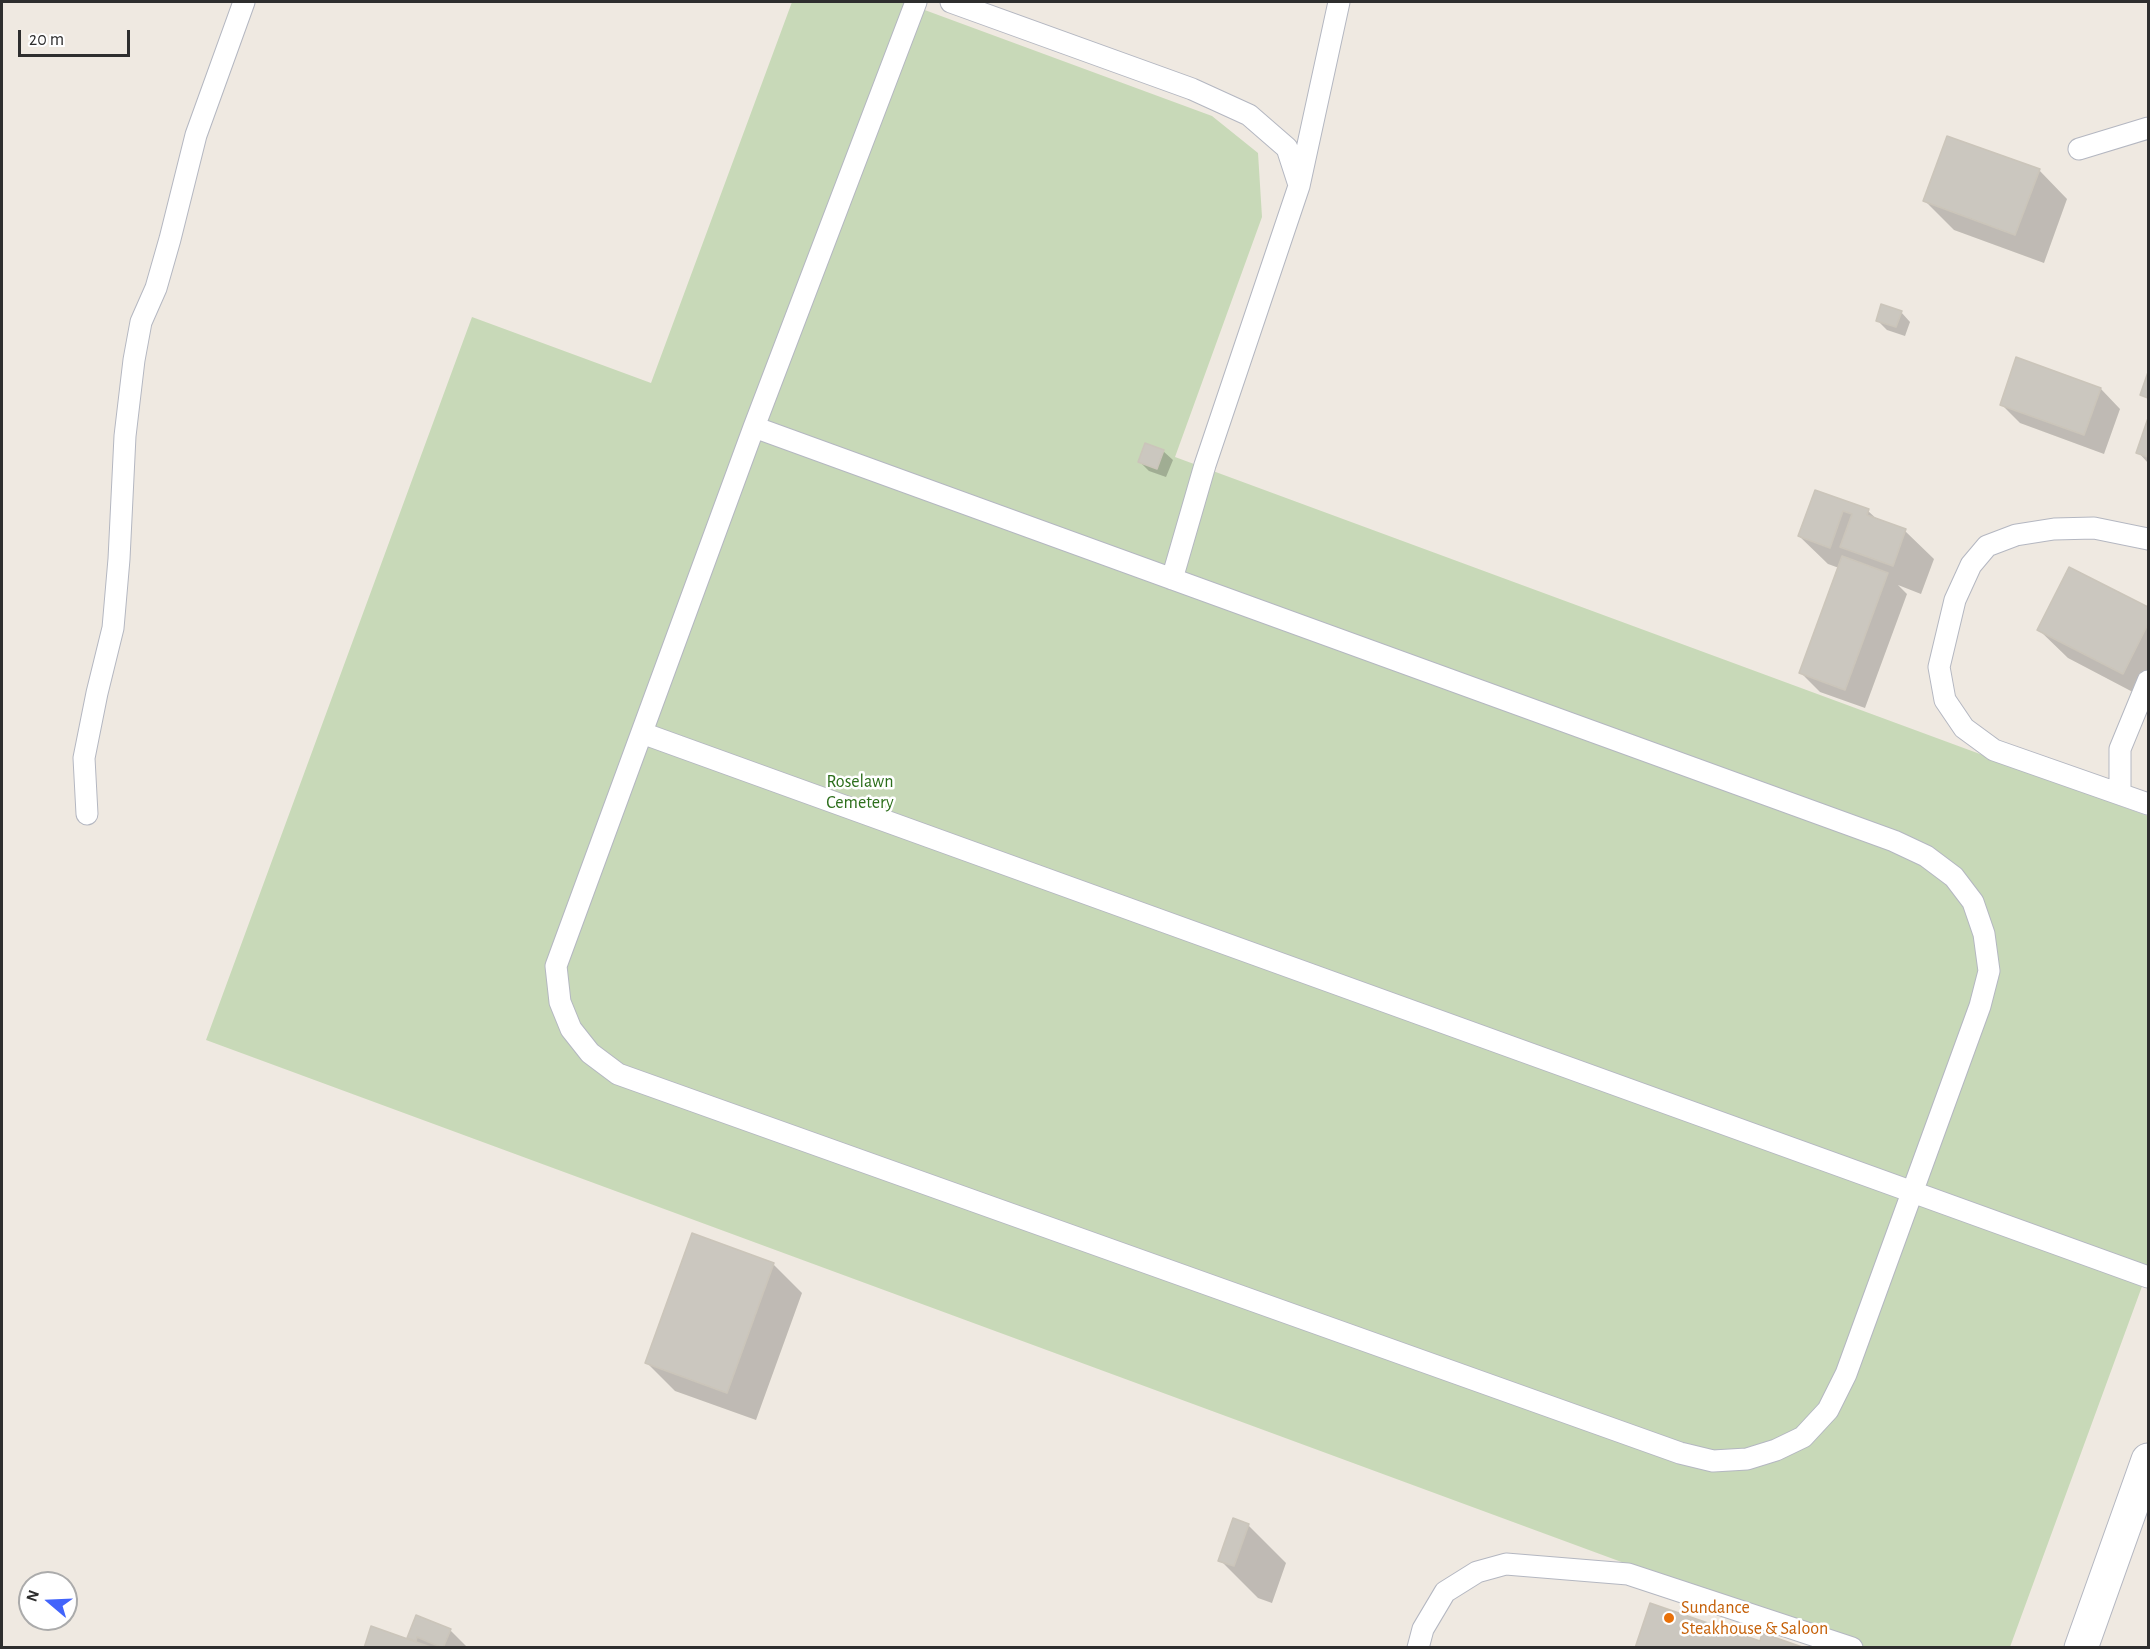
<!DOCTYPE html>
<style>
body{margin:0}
#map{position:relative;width:2150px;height:1649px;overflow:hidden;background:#efe9e1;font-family:"Alegreya Sans",sans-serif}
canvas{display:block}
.frame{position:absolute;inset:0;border:3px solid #2e2e2e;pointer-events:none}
.north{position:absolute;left:18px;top:1571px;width:60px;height:60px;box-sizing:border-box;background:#fff;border:2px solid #ababab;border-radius:50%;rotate:289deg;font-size:16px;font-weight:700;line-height:24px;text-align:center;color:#2e2e2e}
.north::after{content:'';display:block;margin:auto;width:21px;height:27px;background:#4264fb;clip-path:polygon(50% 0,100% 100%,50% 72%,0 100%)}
.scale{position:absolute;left:18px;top:30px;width:112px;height:27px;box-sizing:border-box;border:3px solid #2e2e2e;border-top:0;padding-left:8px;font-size:18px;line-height:21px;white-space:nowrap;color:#2e2e2e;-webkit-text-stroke:4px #fff;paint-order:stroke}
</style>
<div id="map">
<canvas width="2150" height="1649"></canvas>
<div class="frame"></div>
<div class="north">N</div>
<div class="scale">20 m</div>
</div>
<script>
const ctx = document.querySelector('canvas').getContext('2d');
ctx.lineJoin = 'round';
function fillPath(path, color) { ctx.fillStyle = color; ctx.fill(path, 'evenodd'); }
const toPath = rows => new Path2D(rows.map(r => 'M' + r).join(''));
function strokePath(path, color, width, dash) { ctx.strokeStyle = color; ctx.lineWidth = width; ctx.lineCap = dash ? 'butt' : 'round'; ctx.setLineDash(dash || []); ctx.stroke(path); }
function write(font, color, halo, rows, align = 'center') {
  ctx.font = font + ' "Alegreya Sans",sans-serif'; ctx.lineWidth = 5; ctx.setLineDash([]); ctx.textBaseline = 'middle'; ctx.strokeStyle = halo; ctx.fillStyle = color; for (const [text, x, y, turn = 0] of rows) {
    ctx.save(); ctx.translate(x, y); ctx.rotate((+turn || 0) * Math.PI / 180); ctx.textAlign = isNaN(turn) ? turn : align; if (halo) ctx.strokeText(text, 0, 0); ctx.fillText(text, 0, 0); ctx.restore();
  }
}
fillPath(toPath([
 [792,2,903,2,1212,116,1258,153,1262,217,1175,457,2148,816,2148,1270,2010,1647,1852,1647,206,1040,472,317,651,383]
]), '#c8d9b8');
fillPath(toPath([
 [2039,170,2067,199,2044,263,1954,230,1925,201],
 [1901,312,1910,322,1905,336,1887,330,1877,320],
 [2017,359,2101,389,2120,409,2104,454,2020,423,2001,404],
 [2148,423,2148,463,2138,452],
 [1163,451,1173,460,1166,477,1149,471,1140,462],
 [1816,492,1868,511,1879,521,1905,531,1934,559,1921,594,1898,585,1907,594,1865,708,1820,692,1801,673,1839,568,1828,564,1799,536],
 [2070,569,2148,609,2148,700,2068,658,2039,630],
 [773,1264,802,1293,756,1420,675,1391,646,1362],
 [1248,1525,1286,1563,1272,1603,1258,1598,1220,1560],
 [416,1617,450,1630,468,1648,366,1648,408,1641]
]), '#0003');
const building = toPath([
 [1947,136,2040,169,2015,235,1923,201,1947,136],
 [1881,304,1902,311,1896,327,1876,321,1881,304],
 [2016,357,2101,388,2084,435,2000,405,2016,357],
 [2148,372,2148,398,2140,395,2148,372],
 [2148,418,2148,457,2136,453,2148,418],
 [1145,443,1164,450,1157,469,1138,462,1145,443],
 [1815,490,1869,509,1867,515,1906,529,1893,566,1840,547,1852,514,1843,511,1830,548,1798,536,1815,490],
 [1842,556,1888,573,1845,690,1799,673,1842,556],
 [2069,567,2148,607,2148,624,2123,674,2037,630,2069,567],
 [692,1233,774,1263,727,1393,645,1363,692,1233],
 [1233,1518,1249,1524,1234,1566,1218,1561,1233,1518],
 [1650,1603,1760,1641,1762,1633,1805,1648,1635,1648,1650,1603],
 [416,1615,451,1629,443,1648,417,1637,416,1641,407,1638,416,1615],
 [371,1626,433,1648,364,1648,371,1626]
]);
fillPath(building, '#cbc7bf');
strokePath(building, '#cbc5ba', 1.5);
const lane = toPath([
 [951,2,1192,89,1249,115,1287,148,1299,185],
 [2079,149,2148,128],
 [754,427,1894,841,1926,856,1954,877,1973,902,1984,934,1989,971,1980,1006,1846,1374,1828,1410,1803,1437,1776,1450,1747,1459,1713,1461,1680,1453,618,1074,590,1053,571,1029,560,1002,556,966,754,427,916,2],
 [2148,539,2094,528,2054,529,2016,535,1987,546,1971,565,1955,600,1939,667,1945,700,1964,728,1994,750,2148,804],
 [1172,579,1205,465,1299,186,1339,2],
 [642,733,2148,1277],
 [2120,794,2120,749,2148,681],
 [87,814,84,758,97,693,113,628,119,559,125,436,134,360,141,322,156,288,170,239,196,135,244,2],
 [1418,1648,1423,1629,1445,1592,1477,1572,1506,1564,1628,1574,1852,1648]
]);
const street = toPath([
 [2081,1648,2148,1460]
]);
strokePath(lane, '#b4b7c1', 23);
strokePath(street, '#b4b7c1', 35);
strokePath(lane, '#fff', 21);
strokePath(street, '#fff', 33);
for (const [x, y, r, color] of [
 [1669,1618,6,"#e8710a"]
]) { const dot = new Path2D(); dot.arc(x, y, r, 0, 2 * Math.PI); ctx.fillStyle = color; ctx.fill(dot); strokePath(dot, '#fff', 2); }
write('18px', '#2c6e1b', '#fff', [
 ["Roselawn",860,782],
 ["Cemetery",860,803]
]);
write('18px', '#c56008', '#fff', [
 ["Sundance",1681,1608],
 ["Steakhouse & Saloon",1681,1629]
], 'left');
</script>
